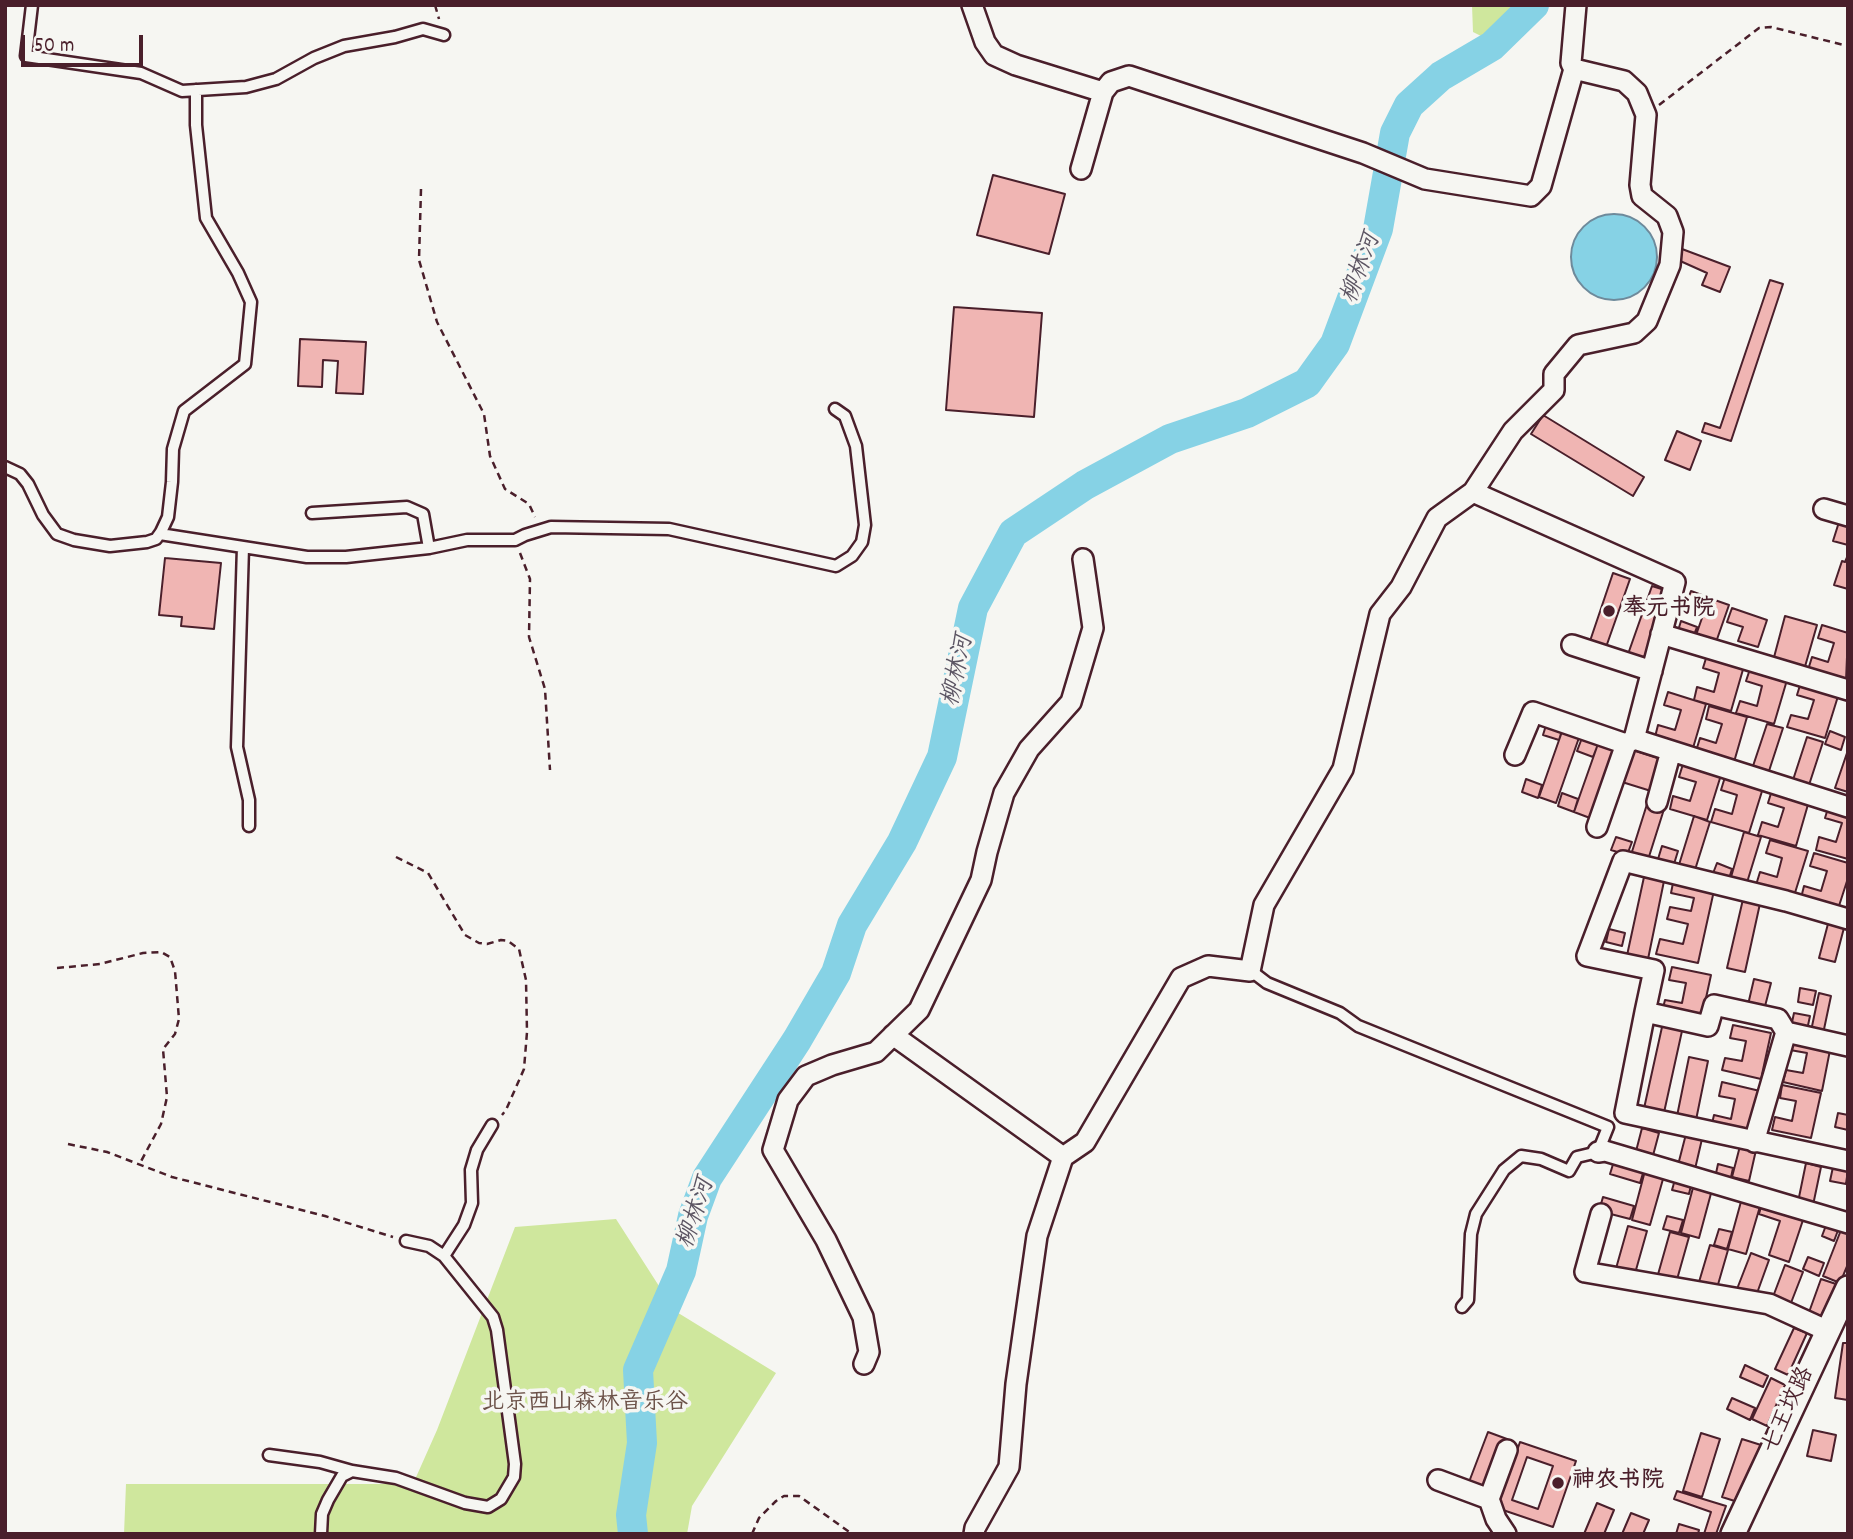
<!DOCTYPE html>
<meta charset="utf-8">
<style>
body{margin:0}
#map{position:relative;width:1853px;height:1539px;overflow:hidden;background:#f6f6f2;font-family:Dekko,sans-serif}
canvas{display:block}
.frame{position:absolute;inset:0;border:7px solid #4a1f2b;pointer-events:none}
.scale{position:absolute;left:21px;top:35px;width:122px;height:32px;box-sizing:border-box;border:4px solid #4a1f2b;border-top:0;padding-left:9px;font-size:21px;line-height:24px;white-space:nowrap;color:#4a1f2b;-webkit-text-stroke:5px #f6f6f2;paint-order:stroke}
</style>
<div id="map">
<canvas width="1853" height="1539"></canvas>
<div class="frame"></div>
<div class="scale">50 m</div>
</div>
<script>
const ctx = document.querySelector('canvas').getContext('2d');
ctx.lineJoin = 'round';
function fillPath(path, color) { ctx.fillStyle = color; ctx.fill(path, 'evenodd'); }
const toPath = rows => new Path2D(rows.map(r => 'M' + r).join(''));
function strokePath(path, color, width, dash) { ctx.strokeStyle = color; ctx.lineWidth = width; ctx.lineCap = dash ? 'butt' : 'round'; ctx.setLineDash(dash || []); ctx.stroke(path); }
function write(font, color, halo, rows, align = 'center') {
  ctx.font = font + ' Dekko,"LXGW WenKai TC",sans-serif'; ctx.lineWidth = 7; ctx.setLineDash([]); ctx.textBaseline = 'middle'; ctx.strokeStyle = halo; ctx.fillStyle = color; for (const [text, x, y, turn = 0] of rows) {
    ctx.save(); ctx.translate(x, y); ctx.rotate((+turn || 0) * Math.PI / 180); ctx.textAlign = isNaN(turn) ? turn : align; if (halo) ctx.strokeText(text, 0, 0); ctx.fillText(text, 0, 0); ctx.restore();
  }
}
fillPath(toPath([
 [1472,5,1548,5,1519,25,1489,40,1473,32],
 [616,1219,675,1311,776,1373,692,1506,687,1534,124,1534,126,1484,413,1484,437,1430,515,1227]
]), '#cfe79d');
const water = toPath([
 '1571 257a43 43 0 1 1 86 0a43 43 0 1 1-86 0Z'
]);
fillPath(water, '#86d2e5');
strokePath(water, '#6e8a9b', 2);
strokePath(toPath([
 [633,1534,631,1515,642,1443,638,1370,681,1271,693,1216,707,1178,797,1040,836,973,852,925,902,842,942,757,973,608,1013,533,1085,485,1170,439,1247,413,1307,383,1335,344,1378,229,1395,133,1409,105,1441,76,1492,46,1534,5]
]), '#86d2e5', 30);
const building = toPath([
 [993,175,1065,194,1049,254,977,235,993,175],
 [1682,249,1730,267,1720,292,1702,285,1707,273,1678,260,1682,249],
 [1770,280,1783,284,1731,441,1702,432,1705,423,1720,428,1770,280],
 [954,307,1042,313,1034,417,946,410,954,307],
 [300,339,366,342,363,394,336,393,338,361,323,360,322,387,298,386,300,339],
 [1543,415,1644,477,1633,496,1531,434,1543,415],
 [1677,431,1701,441,1690,470,1665,460,1677,431],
 [1839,522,1848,525,1848,545,1833,541,1839,522],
 [1848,555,1848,589,1834,585,1842,561,1845,562,1848,555],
 [165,558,221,563,214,629,181,626,182,617,159,615,165,558],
 [1613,573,1630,579,1605,650,1589,644,1613,573],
 [1652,586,1668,591,1643,662,1627,657,1652,586],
 [1691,591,1707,597,1702,610,1686,604,1691,591],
 [1709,598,1729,605,1715,645,1695,638,1709,598],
 [1732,608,1767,620,1758,647,1738,641,1743,627,1727,622,1732,608],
 [1785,616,1817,625,1804,670,1773,661,1785,616],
 [1681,621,1697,627,1692,640,1677,634,1681,621],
 [1822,625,1848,633,1846,681,1808,670,1812,657,1828,662,1834,643,1818,638,1822,625],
 [1707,655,1744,666,1731,711,1694,700,1697,687,1714,692,1719,673,1703,668,1707,655],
 [1750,669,1787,680,1774,724,1736,713,1740,701,1757,706,1762,686,1746,681,1750,669],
 [1801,682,1839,693,1825,738,1787,727,1791,715,1808,719,1814,700,1797,695,1801,682],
 [1668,692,1706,704,1693,748,1655,737,1658,725,1675,730,1681,710,1664,705,1668,692],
 [1709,706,1747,717,1734,762,1696,751,1700,738,1716,743,1722,724,1706,719,1709,706],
 [1547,722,1563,727,1559,740,1543,735,1547,722],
 [1767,724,1783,728,1769,771,1753,766,1767,724],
 [1564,726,1581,732,1556,803,1539,797,1564,726],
 [1830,731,1845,737,1841,750,1825,744,1830,731],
 [1807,737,1823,742,1809,785,1793,780,1807,737],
 [1582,738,1598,744,1593,757,1577,751,1582,738],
 [1599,741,1615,747,1590,818,1574,812,1599,741],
 [1633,750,1661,759,1651,791,1622,782,1633,750],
 [1847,753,1848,753,1848,792,1835,788,1847,753],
 [1683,764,1721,775,1707,820,1670,809,1673,796,1690,801,1696,782,1679,777,1683,764],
 [1725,777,1763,788,1749,833,1711,822,1715,809,1732,814,1737,795,1721,790,1725,777],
 [1526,779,1542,785,1538,798,1522,792,1526,779],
 [1772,790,1809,801,1796,846,1758,835,1762,822,1778,827,1784,808,1768,803,1772,790],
 [1562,793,1578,799,1574,812,1558,806,1562,793],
 [1648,801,1665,806,1647,863,1630,858,1648,801],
 [1829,805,1848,810,1848,859,1816,850,1819,837,1836,842,1842,823,1825,818,1829,805],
 [1694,816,1710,822,1694,873,1678,868,1694,816],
 [1744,832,1761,837,1745,889,1729,884,1744,832],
 [1616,837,1632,842,1627,855,1611,850,1616,837],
 [1770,840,1808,851,1794,896,1756,885,1760,872,1777,877,1782,858,1766,853,1770,840],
 [1662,846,1678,851,1674,864,1658,859,1662,846],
 [1814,853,1848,863,1848,878,1838,909,1801,898,1804,886,1821,891,1827,871,1810,866,1814,853],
 [1717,863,1732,869,1728,882,1712,876,1717,863],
 [1644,877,1664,881,1647,964,1626,960,1644,877],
 [1674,878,1715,886,1698,963,1656,954,1660,939,1683,944,1688,924,1667,919,1670,907,1691,911,1694,898,1671,893,1674,878],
 [1744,895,1761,899,1745,972,1727,968,1744,895],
 [1829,920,1845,924,1835,962,1819,958,1829,920],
 [1609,929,1625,933,1622,946,1606,942,1609,929],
 [1672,967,1711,975,1701,1021,1662,1012,1665,1000,1682,1003,1686,983,1669,980,1672,967],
 [1754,979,1771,983,1763,1014,1747,1009,1754,979],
 [1800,988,1816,991,1813,1005,1798,1002,1800,988],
 [1819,993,1831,996,1823,1034,1811,1031,1819,993],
 [1794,1013,1810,1016,1807,1030,1791,1027,1794,1013],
 [1664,1018,1684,1022,1663,1117,1643,1113,1664,1018],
 [1733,1025,1771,1033,1761,1079,1722,1070,1725,1058,1742,1061,1746,1041,1730,1038,1733,1025],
 [1793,1037,1831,1045,1822,1091,1783,1082,1786,1070,1803,1073,1807,1053,1790,1050,1793,1037],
 [1689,1057,1708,1061,1696,1120,1677,1116,1689,1057],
 [1722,1082,1760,1091,1750,1136,1711,1128,1714,1115,1731,1119,1735,1099,1719,1096,1722,1082],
 [1782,1085,1821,1093,1811,1138,1772,1130,1775,1117,1792,1121,1796,1101,1780,1098,1782,1085],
 [1838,1113,1848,1115,1848,1130,1835,1127,1838,1113],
 [1642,1128,1659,1133,1651,1163,1634,1159,1642,1128],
 [1686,1134,1702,1139,1695,1169,1678,1165,1686,1134],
 [1740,1146,1756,1150,1749,1181,1732,1177,1740,1146],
 [1614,1161,1644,1170,1640,1183,1610,1174,1614,1161],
 [1806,1163,1821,1167,1812,1210,1797,1207,1806,1163],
 [1718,1164,1733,1168,1730,1182,1715,1178,1718,1164],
 [1646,1167,1665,1172,1650,1225,1632,1220,1646,1167],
 [1833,1167,1848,1170,1846,1184,1830,1181,1833,1167],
 [1676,1176,1692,1181,1689,1194,1672,1190,1676,1176],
 [1695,1180,1713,1186,1699,1238,1681,1233,1695,1180],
 [1603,1197,1634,1206,1630,1219,1599,1211,1603,1197],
 [1742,1198,1761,1203,1746,1254,1728,1249,1742,1198],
 [1762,1203,1804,1217,1789,1262,1769,1255,1780,1221,1759,1214,1762,1203],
 [1667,1216,1683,1220,1679,1233,1663,1229,1667,1216],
 [1828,1220,1840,1225,1834,1241,1822,1236,1828,1220],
 [1628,1226,1647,1231,1634,1277,1615,1272,1628,1226],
 [1719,1229,1732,1232,1727,1249,1714,1245,1719,1229],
 [1841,1230,1848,1233,1848,1264,1840,1283,1823,1276,1841,1230],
 [1670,1232,1689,1237,1676,1283,1657,1278,1670,1232],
 [1710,1245,1728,1250,1717,1288,1699,1282,1710,1245],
 [1751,1253,1769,1260,1756,1296,1737,1289,1751,1253],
 [1808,1257,1824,1263,1819,1276,1803,1269,1808,1257],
 [1785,1265,1803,1272,1789,1308,1771,1302,1785,1265],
 [1821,1279,1839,1285,1825,1322,1808,1315,1821,1279],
 [1794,1328,1807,1333,1788,1375,1775,1369,1794,1328],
 [1843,1343,1848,1343,1848,1400,1835,1398,1843,1343],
 [1745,1365,1768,1376,1763,1387,1740,1377,1745,1365],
 [1771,1378,1785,1385,1767,1426,1752,1419,1771,1378],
 [1732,1398,1755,1408,1750,1420,1727,1409,1732,1398],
 [1813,1430,1836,1435,1831,1461,1807,1456,1813,1430],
 [1488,1432,1507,1439,1488,1489,1469,1482,1488,1432],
 [1701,1433,1720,1439,1702,1497,1683,1491,1701,1433],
 [1742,1439,1761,1445,1741,1503,1722,1497,1742,1439],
 [1520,1442,1576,1461,1553,1527,1497,1508,1520,1442],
 [1527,1457,1553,1466,1538,1509,1512,1500,1527,1457],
 [1677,1491,1726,1506,1716,1534,1704,1534,1711,1512,1674,1499,1677,1491],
 [1597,1503,1614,1510,1604,1534,1584,1534,1597,1503],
 [1631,1513,1649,1520,1643,1534,1622,1534,1631,1513],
 [1679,1524,1699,1530,1698,1534,1676,1534,1679,1524]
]);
fillPath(building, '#f0b5b3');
strokePath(building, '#4a1f2b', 2);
const service = toPath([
 [32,5,26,56,141,73,182,91,246,87,276,79,314,58,344,46,395,37,423,29,444,35],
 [5,467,20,474,28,484,43,515,57,534,74,540,110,546,147,542,156,539,161,532,168,517,172,482,173,449,184,411,245,364,251,302,238,273,206,218,196,125,196,90],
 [312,513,407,507,423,514,429,548],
 [160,534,307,557,346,557,429,548,467,540,515,540,525,535,551,527,669,529,836,566,852,556,862,542,865,525,856,446,845,416,835,409],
 [243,547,237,747,249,800,249,826],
 [1250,970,1267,983,1340,1013,1358,1026,1608,1127,1598,1152,1577,1157,1569,1171,1541,1159,1521,1156,1504,1170,1476,1214,1471,1234,1468,1300,1462,1307],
 [444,1256,464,1225,472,1203,471,1170,477,1150,492,1125],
 [269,1455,320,1462,352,1471],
 [321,1534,322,1514,328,1500,342,1476,352,1471,396,1478,465,1503,488,1507,501,1499,514,1477,515,1464,497,1330,493,1317,444,1256,429,1246,406,1241]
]);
const minor = toPath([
 [972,5,985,42,994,55,1016,65,1103,92],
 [1081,169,1103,92,1111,82,1129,76,1363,153,1425,179,1531,196,1541,186,1574,69,1571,63,1576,5],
 [1473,492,1675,582,1634,739,1848,807],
 [1824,509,1848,516],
 [1661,634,1848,690],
 [1572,645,1652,671],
 [1515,755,1533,712,1626,744,1634,739],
 [1657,802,1671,751],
 [1597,827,1626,744],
 [1645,1012,1654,970,1587,956,1623,861,1786,901,1848,919],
 [893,1035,1063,1157],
 [1848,1046,1786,1032,1778,1019,1714,1005,1708,1026,1645,1012,1625,1113,1848,1161],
 [1754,1142,1786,1032],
 [1598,1152,1605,1151,1848,1223],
 [1601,1214,1585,1272,1769,1304,1828,1331],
 [864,1364,869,1352,863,1317,826,1240,773,1150,788,1100,806,1076,832,1065,876,1052,919,1010,981,880,987,852,1004,793,1029,749,1071,702,1093,628,1083,559],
 [1438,1480,1489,1499,1496,1519,1506,1534],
 [1489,1499,1507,1450],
 [974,1534,975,1528,1009,1467,1016,1384,1037,1236,1063,1157,1085,1142,1181,978,1208,966,1250,971,1264,905,1343,769,1380,614,1401,587,1437,518,1473,492,1513,431,1554,390,1554,374,1578,345,1634,333,1647,321,1670,265,1673,232,1667,216,1642,196,1640,185,1646,115,1637,93,1624,81,1574,69]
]);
const tertiary = toPath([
 [1733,1534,1848,1288]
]);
strokePath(service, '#4a1f2b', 15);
strokePath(minor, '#4a1f2b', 24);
strokePath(tertiary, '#4a1f2b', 28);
strokePath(toPath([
 [435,5,439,19],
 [1659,105,1759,28,1771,27,1848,46],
 [421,189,419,260,437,322,484,414,490,456,505,489,529,504,535,517],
 [520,553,530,579,529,637,545,689,550,770],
 [396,857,428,873,465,935,479,943,487,944,501,940,508,941,519,949,526,980,527,1032,524,1069,506,1110,502,1115],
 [57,968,100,964,143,953,161,952,170,957,175,971,179,1019,175,1034,163,1049,167,1097,161,1124,139,1165],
 [68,1144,107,1152,172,1177,325,1216,393,1237],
 [752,1534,759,1518,776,1501,784,1496,799,1496,852,1534]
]), '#4a1f2b', 2.5, [7, 5]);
strokePath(service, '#f6f6f2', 10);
strokePath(minor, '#f6f6f2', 19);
strokePath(tertiary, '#f6f6f2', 23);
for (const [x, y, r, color] of [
 [1609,611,7,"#4a1f2b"],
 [1558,1483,7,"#4a1f2b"]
]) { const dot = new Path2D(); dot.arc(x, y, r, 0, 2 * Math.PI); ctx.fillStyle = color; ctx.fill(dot); strokePath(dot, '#f6f6f2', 2.5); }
write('bold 23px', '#4a1f2b', '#f6f6f2', [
 ["奉元书院",1623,611],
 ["神农书院",1572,1483]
], 'left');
write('23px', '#6b5148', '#f6f6f2', [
 ["北京西山森林音乐谷",585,1405]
]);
write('23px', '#4a1f2b', '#f6f6f2', [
 ["七王坟路",1790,1411,-65]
]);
write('italic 24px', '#5c5563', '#f6f6f2', [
 ["柳林河",1363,269,-70],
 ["柳林河",960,671,-78],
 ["柳林河",698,1214,-72]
]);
</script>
